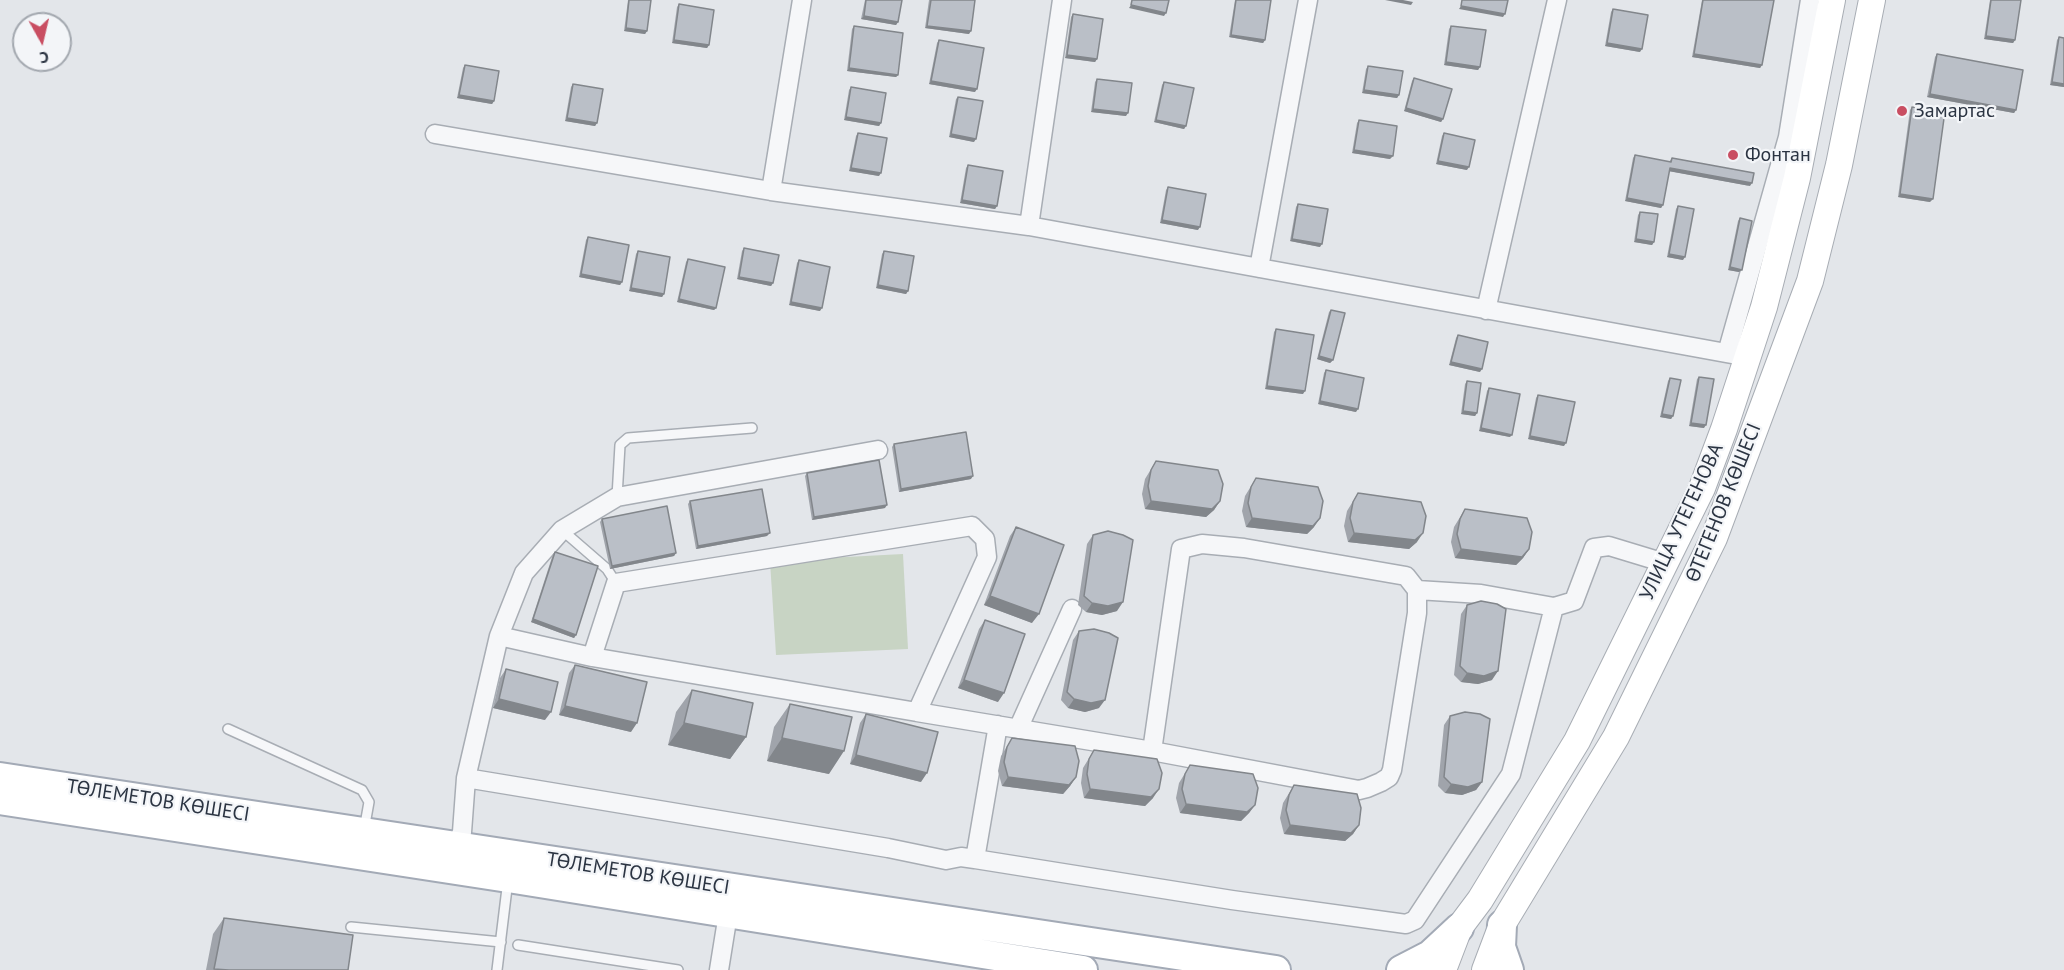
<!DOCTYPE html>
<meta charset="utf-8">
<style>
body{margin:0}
#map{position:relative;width:2064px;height:970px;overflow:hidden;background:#e3e6ea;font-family:"PT Sans",sans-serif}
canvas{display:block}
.north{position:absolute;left:12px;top:12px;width:60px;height:60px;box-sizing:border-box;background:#f3f5f8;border:2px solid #a3a8af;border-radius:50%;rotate:172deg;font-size:16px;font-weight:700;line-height:24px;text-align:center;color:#2b3442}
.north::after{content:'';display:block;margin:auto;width:21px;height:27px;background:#c94e62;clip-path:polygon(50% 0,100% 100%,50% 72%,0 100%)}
</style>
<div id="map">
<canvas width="2064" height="970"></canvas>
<div class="north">С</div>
</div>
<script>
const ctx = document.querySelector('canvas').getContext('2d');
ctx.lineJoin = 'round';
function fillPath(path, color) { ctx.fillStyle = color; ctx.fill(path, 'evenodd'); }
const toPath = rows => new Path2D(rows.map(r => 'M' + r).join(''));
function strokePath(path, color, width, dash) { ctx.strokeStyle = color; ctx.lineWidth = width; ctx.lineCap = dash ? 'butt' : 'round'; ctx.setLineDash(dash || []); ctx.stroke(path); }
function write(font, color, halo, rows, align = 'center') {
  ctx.font = font + ' "PT Sans",sans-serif'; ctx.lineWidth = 4.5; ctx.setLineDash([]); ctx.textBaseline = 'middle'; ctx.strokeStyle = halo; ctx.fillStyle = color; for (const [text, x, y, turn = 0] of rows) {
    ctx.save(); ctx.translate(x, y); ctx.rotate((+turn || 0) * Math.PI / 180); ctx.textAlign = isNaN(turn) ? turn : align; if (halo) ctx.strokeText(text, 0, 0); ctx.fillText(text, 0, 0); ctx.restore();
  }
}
fillPath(toPath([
 [903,554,908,649,776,655,770,561]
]), '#c8d4c4');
const service = toPath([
 [617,497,620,445,628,438,752,428],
 [562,530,607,569,616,583],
 [228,729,362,790,369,802,364,830],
 [351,927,501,942],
 [518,945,678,970],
 [497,970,508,880]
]);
const minor = toPath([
 [435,134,771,191,802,0],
 [771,191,1029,226,1062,0],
 [1029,226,1748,357],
 [1259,268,1308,0],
 [1486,310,1557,0],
 [1727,353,1788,137,1810,0],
 [1417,590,1481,594,1554,607,1574,601,1594,548,1609,546,1665,563],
 [499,636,524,573,562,530,617,497,878,450],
 [917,712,1152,751,1359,790,1367,788,1381,782,1389,777,1392,770,1417,613,1417,590,1406,576,1244,548,1202,544,1181,549,1152,751],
 [1018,729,1072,609],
 [466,778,888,848,946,860,961,857,975,859,998,725],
 [456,846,462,832,466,778,499,636,592,657,616,583,972,526,985,539,987,557,917,712,592,657],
 [975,859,1232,900,1406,924,1415,920,1511,774,1554,607],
 [719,970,728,914]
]);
const secondary = toPath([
 [1443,970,1459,928,1480,900,1577,741,1702,488,1724,429,1764,307,1797,178,1832,0],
 [1485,970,1502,925,1616,737,1714,538,1810,281,1839,165,1872,0]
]);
const primary = toPath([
 [0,777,1276,970],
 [0,800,508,878,1083,970],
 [1502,925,1501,947,1509,970],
 [1401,970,1430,955,1459,928]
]);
strokePath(service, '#a8adb4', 12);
strokePath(minor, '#a8adb4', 21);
strokePath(secondary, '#a8adb4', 28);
strokePath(primary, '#a3aab6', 32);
strokePath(service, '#f6f7f9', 9);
strokePath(minor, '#f6f7f9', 18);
strokePath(secondary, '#fff', 26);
strokePath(primary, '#fff', 28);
fillPath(toPath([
 [628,0,651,0,647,31,645,34,624,31],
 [865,0,902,0,898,22,896,25,861,19],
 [929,0,975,0,969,34,925,28],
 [1235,0,1271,0,1265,40,1263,43,1229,37],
 [1702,0,1774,0,1762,65,1760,68,1692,57],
 [1990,0,2021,0,2015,40,2013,43,1984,39],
 [679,4,709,45,707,48,672,43,677,7],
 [1613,9,1640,52,1605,46,1611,12],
 [1073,14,1097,59,1095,62,1065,58,1071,17],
 [854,26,898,75,896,77,847,71,852,29],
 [1451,26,1480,67,1478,70,1444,65,1449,29],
 [2059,37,2064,87,2050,85,2057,40],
 [939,40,975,92,929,84,937,43],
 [1937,54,2016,110,2014,113,1927,97,1935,57],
 [465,65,494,101,492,104,457,98,463,68],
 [1368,66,1399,95,1397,98,1362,93,1366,69],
 [1414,78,1443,119,1441,122,1404,111,1412,81],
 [1097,79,1126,116,1091,112,1095,82],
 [1164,82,1186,126,1184,129,1154,122,1162,85],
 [573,84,597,123,595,126,565,121,571,87],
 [851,87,881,123,879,126,844,120,849,90],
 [958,97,974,142,949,137,956,99],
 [1912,107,1930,202,1898,197,1910,110],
 [1359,120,1390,159,1352,153,1357,123],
 [858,133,879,176,849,171,856,136],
 [1444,133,1467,170,1436,164,1442,136],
 [1635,155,1669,162,1672,158,1750,186,1669,171,1663,205,1661,208,1625,201,1633,158],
 [968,165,997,206,995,209,960,203,966,168],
 [1168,187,1198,230,1160,223,1166,190],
 [1298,204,1320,247,1290,241,1296,207],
 [1678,206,1683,260,1667,257,1676,209],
 [1640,212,1654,242,1652,245,1634,242,1638,215],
 [1740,218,1739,272,1728,270,1738,221],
 [588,237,622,282,620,285,579,277,586,240],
 [744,248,773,283,771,286,737,279,742,251],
 [638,251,664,294,662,297,629,291,636,254],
 [884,251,908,291,906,294,876,288,882,254],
 [688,259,716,308,714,310,677,302,686,262],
 [799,260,820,311,789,305,797,263],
 [1331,310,1333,360,1330,363,1317,359,1329,312],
 [1276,329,1303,394,1265,389,1274,332],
 [1458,335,1480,372,1449,365,1456,338],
 [1326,370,1356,412,1318,404,1324,373],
 [1699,377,1704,428,1689,426,1697,379],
 [1670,378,1673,416,1671,419,1660,417,1668,381],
 [1467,381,1477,413,1475,416,1461,414,1465,384],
 [1489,388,1510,437,1479,431,1487,391],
 [1538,395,1564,446,1528,439,1536,398],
 [894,444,971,479,899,492,892,447],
 [1156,461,1220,501,1214,510,1206,517,1145,509,1142,494,1145,479],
 [807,473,885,508,812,520,805,476],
 [1256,478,1314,527,1307,534,1246,527,1242,511,1245,496],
 [1358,493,1417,542,1409,549,1348,542,1344,526,1347,511],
 [690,501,767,536,696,549,688,504],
 [1465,509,1529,549,1523,558,1516,565,1455,558,1451,542,1454,527],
 [602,519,676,553,674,556,610,569,600,522],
 [1016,527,1032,623,984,605,1010,536],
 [1093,535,1117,611,1102,615,1086,612,1078,605,1087,544],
 [555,552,576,635,574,638,531,622,553,554],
 [1467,605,1492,680,1478,684,1461,682,1454,675,1461,614],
 [985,620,998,702,958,688,979,629],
 [1079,631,1099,708,1085,712,1068,708,1061,700,1073,640],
 [575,665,631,732,559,715,569,673],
 [506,669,545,720,493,708,500,678],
 [692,690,746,737,730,759,668,745,676,712],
 [790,704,829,774,767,761,774,727],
 [866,714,921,782,850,764,860,723],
 [1450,716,1482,782,1476,790,1462,795,1445,793,1438,786,1444,725],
 [1012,738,1076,777,1070,786,1063,794,1002,786,998,771,1001,756],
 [1094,750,1153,798,1145,806,1084,798,1081,783,1083,768],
 [1190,765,1255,805,1249,813,1241,821,1180,813,1176,798,1179,783],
 [1294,785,1359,825,1353,834,1345,841,1284,834,1280,818,1283,803],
 [224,918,348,970,206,970,213,934]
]), '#a0a4ab');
fillPath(toPath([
 [1385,0,1403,0,1413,2,1411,5],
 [1131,5,1166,13,1164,16,1129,8],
 [1461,6,1505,14,1503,17,1459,9],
 [864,16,898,22,896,25,861,19],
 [927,26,971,31,969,34,925,28],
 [626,28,647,31,645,34,624,31],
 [1231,35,1265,40,1263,43,1229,37],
 [1986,36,2015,40,2013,43,1984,39],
 [674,40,709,45,707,48,672,43],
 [1607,43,1642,49,1640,52,1605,46],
 [1694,54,1762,65,1760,68,1692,57],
 [1067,55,1097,59,1095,62,1065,58],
 [1446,62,1480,67,1478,70,1444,65],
 [849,68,898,75,896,77,847,71],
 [931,81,977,89,975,92,929,84],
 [2052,82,2064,84,2064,87,2050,85],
 [1364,90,1399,95,1397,98,1362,93],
 [1930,94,2016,110,2014,113,1927,97],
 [459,95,494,101,492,104,457,98],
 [1406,108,1443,119,1441,122,1404,111],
 [1093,109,1128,113,1126,116,1091,112],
 [846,117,881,123,879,126,844,120],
 [567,118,597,123,595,126,565,121],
 [1156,120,1186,126,1184,129,1154,122],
 [951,134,976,139,974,142,949,137],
 [1354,150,1393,156,1390,159,1352,153],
 [1438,161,1469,167,1467,170,1436,164],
 [851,168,881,173,879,176,849,171],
 [1670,168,1752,183,1750,186,1668,171],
 [1900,194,1933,199,1930,202,1898,197],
 [1627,198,1663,205,1661,208,1625,201],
 [962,200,997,206,995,209,960,203],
 [1162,220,1200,227,1198,230,1160,223],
 [1292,239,1322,244,1320,247,1290,241],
 [1636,239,1654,242,1652,245,1634,242],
 [1669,254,1685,257,1683,260,1667,257],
 [1730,267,1742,270,1739,272,1728,270],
 [581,274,622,282,620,285,579,277],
 [739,277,773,283,771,286,737,279],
 [878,285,908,291,906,294,876,288],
 [631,288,664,294,662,297,629,291],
 [679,299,716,308,714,310,677,302],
 [791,302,822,308,820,311,789,305],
 [1319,356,1333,360,1330,363,1317,359],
 [1451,362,1482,369,1480,372,1449,365],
 [1267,386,1305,391,1303,394,1265,389],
 [1320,401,1358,409,1356,412,1318,404],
 [1463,411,1477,413,1475,416,1461,414],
 [1662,414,1673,416,1671,419,1660,417],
 [1691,423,1706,425,1704,428,1689,426],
 [1481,428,1512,435,1510,437,1479,431],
 [1530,436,1566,443,1564,446,1528,439],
 [973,476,971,479,899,492,901,489],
 [1151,501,1220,501,1214,510,1206,517,1145,509],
 [887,505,885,508,812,520,814,517],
 [1252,518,1320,518,1314,527,1307,534,1246,527],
 [770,533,767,536,696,549,698,546],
 [1354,533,1423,533,1417,542,1409,549,1348,542],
 [1461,549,1529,549,1523,558,1516,565,1455,558],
 [676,553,674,556,610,569,612,566],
 [990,596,1039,614,1032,623,984,605],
 [1123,602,1117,611,1102,615,1086,612,1092,603],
 [533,619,576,635,574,638,531,622],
 [1498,671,1492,680,1478,684,1461,682,1467,673],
 [964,680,1004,693,998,702,958,688],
 [499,699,551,712,545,720,493,708],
 [1074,699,1105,700,1099,708,1085,712,1068,708],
 [565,706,637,723,631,732,559,715],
 [684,723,746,737,730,759,668,745],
 [782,738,844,751,829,774,767,761],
 [856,755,927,773,921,782,850,764],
 [1008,777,1076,777,1070,786,1063,794,1002,786],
 [1482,782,1476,790,1462,795,1445,793,1451,784],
 [1090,789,1159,789,1153,798,1145,806,1084,798],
 [1186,804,1255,805,1249,813,1241,821,1180,813],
 [1290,825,1359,825,1353,834,1345,841,1284,834]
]), '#82868b');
const building = toPath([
 [629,0,651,0,647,31,626,28,629,0],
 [866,0,902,0,898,22,864,16,866,0],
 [931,0,975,0,971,31,927,26,931,0],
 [1132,0,1169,0,1166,13,1131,5,1132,0],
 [1236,0,1271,0,1265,40,1231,35,1236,0],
 [1462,0,1508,0,1505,14,1461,6,1462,0],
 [1703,0,1774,0,1762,65,1694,54,1703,0],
 [1991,0,2021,0,2015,40,1986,36,1991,0],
 [679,4,714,10,709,45,674,40,679,4],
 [1613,9,1648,15,1642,49,1607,43,1613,9],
 [1073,14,1103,19,1097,59,1067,55,1073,14],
 [854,26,903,33,898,75,849,68,854,26],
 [1451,26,1486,30,1480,67,1446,62,1451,26],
 [2059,37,2064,38,2064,84,2052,82,2059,37],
 [939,40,984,48,977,89,931,81,939,40],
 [1937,54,2023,70,2016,110,1930,94,1937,54],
 [465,65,499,71,494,101,459,95,465,65],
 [1368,66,1403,71,1399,95,1364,90,1368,66],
 [1414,78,1452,89,1443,119,1406,108,1414,78],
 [1097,79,1132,83,1128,113,1093,109,1097,79],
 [1164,82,1194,88,1186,126,1156,120,1164,82],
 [573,84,603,89,597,123,567,118,573,84],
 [851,87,886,93,881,123,846,117,851,87],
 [958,97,983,101,976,139,951,134,958,97],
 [1912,107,1945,111,1933,199,1900,194,1912,107],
 [1359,120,1397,126,1393,156,1354,150,1359,120],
 [858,133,887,138,881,173,851,168,858,133],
 [1444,133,1475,140,1469,167,1438,161,1444,133],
 [1635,155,1671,162,1672,158,1754,173,1752,183,1670,168,1663,205,1627,198,1635,155],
 [968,165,1003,171,997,206,962,200,968,165],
 [1168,187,1206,194,1200,227,1162,220,1168,187],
 [1298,204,1328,209,1322,244,1292,239,1298,204],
 [1678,206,1694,209,1685,257,1669,254,1678,206],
 [1640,212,1658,214,1654,242,1636,239,1640,212],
 [1740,218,1752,221,1742,270,1730,267,1740,218],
 [588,237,629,245,622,282,581,274,588,237],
 [744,248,779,255,773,283,739,277,744,248],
 [638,251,670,257,664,294,631,288,638,251],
 [884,251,914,256,908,291,878,285,884,251],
 [688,259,725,267,716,308,679,299,688,259],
 [799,260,830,267,822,308,791,302,799,260],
 [1331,310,1345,313,1333,360,1319,356,1331,310],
 [1276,329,1314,335,1305,391,1267,386,1276,329],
 [1458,335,1488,342,1482,369,1451,362,1458,335],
 [1326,370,1364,378,1358,409,1320,401,1326,370],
 [1699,377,1714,379,1706,425,1691,423,1699,377],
 [1670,378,1681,380,1673,416,1662,414,1670,378],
 [1467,381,1481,383,1477,413,1463,411,1467,381],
 [1489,388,1520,394,1512,435,1481,428,1489,388],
 [1538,395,1575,402,1566,443,1530,436,1538,395],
 [966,432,973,476,901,489,894,444,966,432],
 [879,460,887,505,814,517,807,473,879,460],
 [1156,461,1218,470,1223,484,1220,501,1212,509,1151,501,1148,486,1151,470,1156,461],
 [1256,478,1318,487,1323,501,1320,518,1313,526,1252,518,1248,503,1251,487,1256,478],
 [762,489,770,533,698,546,690,501,762,489],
 [1358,493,1421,502,1426,516,1423,533,1415,540,1354,533,1350,518,1353,502,1358,493],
 [667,506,676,553,612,566,602,519,667,506],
 [1465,509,1527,518,1532,532,1529,549,1522,557,1461,549,1457,534,1460,519,1465,509],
 [1016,527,1064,545,1039,614,990,596,1016,527],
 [1108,531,1123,535,1133,540,1123,602,1108,606,1092,603,1084,596,1093,535,1108,531],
 [555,552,598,566,576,635,533,619,555,552],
 [1481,601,1497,604,1506,609,1498,671,1484,676,1467,673,1460,666,1467,605,1481,601],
 [985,620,1025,634,1004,693,964,680,985,620],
 [1094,629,1109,633,1118,638,1105,700,1091,703,1074,699,1067,692,1079,631,1094,629],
 [575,665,647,682,637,723,565,706,575,665],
 [506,669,558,682,551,712,499,699,506,669],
 [692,690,753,703,746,737,684,723,692,690],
 [790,704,852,717,844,751,782,738,790,704],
 [1465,712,1480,714,1490,719,1482,782,1468,787,1451,784,1444,777,1450,716,1465,712],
 [866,714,938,732,927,773,856,755,866,714],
 [1012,738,1075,746,1079,761,1076,777,1069,785,1008,777,1004,762,1007,747,1012,738],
 [1094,750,1157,759,1162,773,1159,789,1151,797,1090,789,1087,774,1089,759,1094,750],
 [1190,765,1253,774,1258,788,1255,805,1247,812,1186,804,1182,789,1185,774,1190,765],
 [1294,785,1357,794,1361,808,1359,825,1351,833,1290,825,1286,810,1289,795,1294,785],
 [224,918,353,935,348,970,229,970,214,969,224,918]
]);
fillPath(building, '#babfc7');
strokePath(building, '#82868b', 1.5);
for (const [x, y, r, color] of [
 [1902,111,6,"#c94e62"],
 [1733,155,6,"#c94e62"]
]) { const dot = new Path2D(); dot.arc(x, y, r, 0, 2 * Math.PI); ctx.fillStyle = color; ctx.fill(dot); strokePath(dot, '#f3f5f8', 2); }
write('20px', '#2b3442', '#f3f5f8', [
 ["Замартас",1914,111],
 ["Фонтан",1745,155]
], 'left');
write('20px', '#2b3442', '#f3f5f8', [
 ["ӨТЕГЕНОВ КӨШЕСІ",1724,503,-68],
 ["УЛИЦА УТЕГЕНОВА",1682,522,-65],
 ["ТӨЛЕМЕТОВ КӨШЕСІ",158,801,9],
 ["ТӨЛЕМЕТОВ КӨШЕСІ",638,874,9]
]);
</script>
